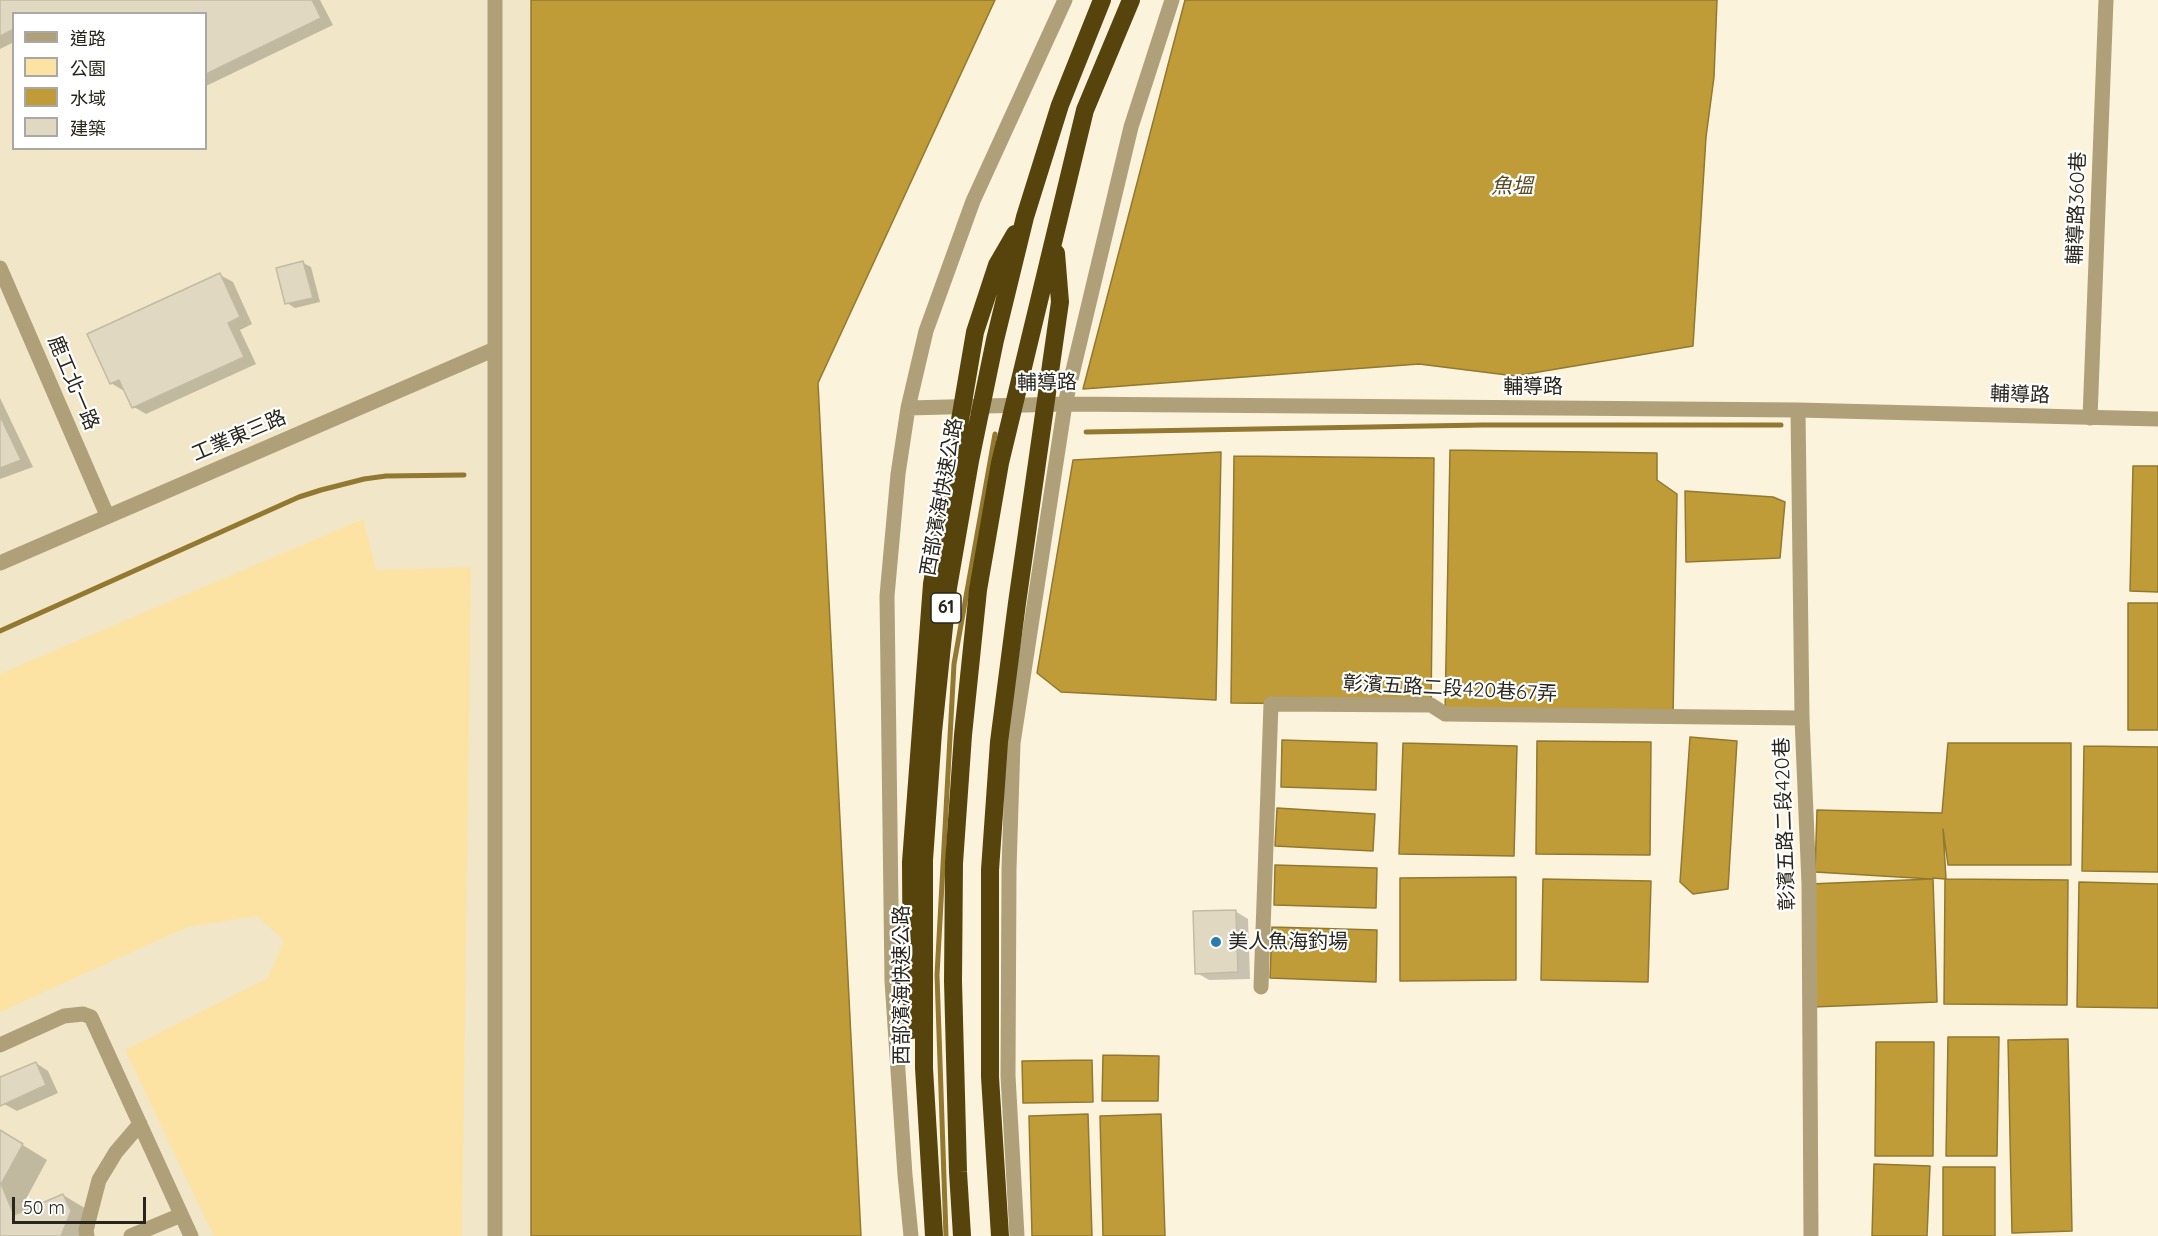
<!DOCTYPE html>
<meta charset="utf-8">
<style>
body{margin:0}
#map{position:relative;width:2158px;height:1236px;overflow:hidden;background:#fcf3dc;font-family:Quicksand,"Noto Sans TC",sans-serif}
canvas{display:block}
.legend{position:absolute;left:12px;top:12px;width:195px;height:138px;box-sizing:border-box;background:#fff;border:2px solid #a9a8a4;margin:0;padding:8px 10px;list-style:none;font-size:18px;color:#28251c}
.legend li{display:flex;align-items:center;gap:12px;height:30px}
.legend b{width:30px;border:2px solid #a9a8a4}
.scale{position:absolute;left:12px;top:1197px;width:134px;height:27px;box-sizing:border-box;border:3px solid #28251c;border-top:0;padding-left:8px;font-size:18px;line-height:21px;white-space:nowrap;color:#28251c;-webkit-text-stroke:4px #fff;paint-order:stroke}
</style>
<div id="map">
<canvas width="2158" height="1236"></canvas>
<ul class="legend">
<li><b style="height:8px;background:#afa07a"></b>道路</li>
<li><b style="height:16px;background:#fce3a4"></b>公園</li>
<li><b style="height:16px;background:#bf9c38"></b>水域</li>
<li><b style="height:16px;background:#e1d8c2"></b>建築</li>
</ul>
<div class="scale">50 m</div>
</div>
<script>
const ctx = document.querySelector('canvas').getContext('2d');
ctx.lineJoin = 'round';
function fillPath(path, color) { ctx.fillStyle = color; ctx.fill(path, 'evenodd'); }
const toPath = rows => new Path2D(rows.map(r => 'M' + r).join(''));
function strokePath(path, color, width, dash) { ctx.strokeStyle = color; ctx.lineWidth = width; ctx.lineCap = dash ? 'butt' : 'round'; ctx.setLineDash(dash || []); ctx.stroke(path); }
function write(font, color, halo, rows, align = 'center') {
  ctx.font = font + ' Quicksand,"Noto Sans TC",sans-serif'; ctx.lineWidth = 4.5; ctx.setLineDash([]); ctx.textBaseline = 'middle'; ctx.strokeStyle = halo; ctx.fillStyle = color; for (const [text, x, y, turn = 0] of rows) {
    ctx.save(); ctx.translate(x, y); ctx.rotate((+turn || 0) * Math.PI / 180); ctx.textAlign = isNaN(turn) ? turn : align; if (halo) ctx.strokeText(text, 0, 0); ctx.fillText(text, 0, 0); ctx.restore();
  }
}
fillPath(toPath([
 [0,0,531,0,531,1236,0,1236],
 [14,14,206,14,206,148,14,148]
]), '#f1e6c7');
fillPath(toPath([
 [363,519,376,570,471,567,462,1236,214,1236,125,1050,268,978,284,940,257,916,187,927,0,1012,0,674]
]), '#fce3a4');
const water = toPath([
 [531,0,995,0,818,383,861,1236,531,1236,531,0],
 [1185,0,1717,0,1714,77,1706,137,1693,346,1515,376,1419,364,1083,389,1185,0],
 [1450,450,1657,453,1657,480,1677,494,1673,717,1445,714,1450,450],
 [1221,452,1216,700,1061,692,1037,673,1073,460,1221,452],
 [1234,456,1434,458,1431,705,1231,703,1234,456],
 [2133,466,2158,466,2158,592,2130,591,2133,466],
 [1685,491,1773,497,1785,502,1780,558,1686,562,1685,491],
 [2128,603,2158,603,2158,730,2128,730,2128,603],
 [1690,737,1737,741,1728,889,1693,894,1680,882,1690,737],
 [1282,740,1377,743,1376,790,1281,787,1282,740],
 [1537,741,1651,742,1650,855,1536,854,1537,741],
 [1403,743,1517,746,1514,856,1399,854,1403,743],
 [1948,743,2071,743,2071,865,1948,865,1943,829,1946,879,2068,880,2067,1005,1944,1004,1945,879,1933,878,1937,1002,1813,1007,1809,884,1932,879,1815,872,1817,810,1942,813,1948,743],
 [2084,746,2158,747,2158,872,2082,871,2084,746],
 [1277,808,1375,814,1373,851,1275,846,1277,808],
 [1275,865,1377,868,1376,908,1274,905,1275,865],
 [1516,877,1516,980,1400,981,1400,878,1516,877],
 [1543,879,1651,881,1648,982,1541,980,1543,879],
 [2079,882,2158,884,2158,1008,2077,1007,2079,882],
 [1272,927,1377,930,1376,982,1270,978,1272,927],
 [1948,1037,1999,1037,1997,1156,1946,1156,1948,1037],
 [2068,1039,2072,1231,2012,1233,2008,1040,2068,1039],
 [1876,1042,1934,1042,1933,1156,1875,1156,1876,1042],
 [1103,1055,1159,1056,1158,1101,1102,1101,1103,1055],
 [1092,1060,1093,1102,1023,1103,1022,1061,1092,1060],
 [1088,1114,1092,1236,1032,1236,1029,1116,1088,1114],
 [1161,1114,1165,1236,1103,1236,1100,1116,1161,1114],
 [1874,1164,1930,1166,1927,1236,1872,1236,1874,1164],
 [1943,1167,1995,1167,1995,1236,1943,1236,1943,1167]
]);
fillPath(water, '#bf9c38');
strokePath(water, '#927830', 1.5);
fillPath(toPath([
 [0,0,320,0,333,25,206,86,206,14,14,14,14,42,0,49],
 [303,263,311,267,320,302,295,308,287,303],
 [220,275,233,282,252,324,240,330,256,364,146,414,134,407,124,391,111,383],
 [0,398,33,467,0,479],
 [1235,911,1248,919,1250,979,1209,980,1197,973],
 [36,1063,48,1071,58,1093,17,1111,4,1104,0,1095,0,1079],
 [0,1131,47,1160,26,1199,30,1210,63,1195,88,1210,95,1226,92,1236,0,1236]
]), '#0003');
strokePath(toPath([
 [1086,432,1483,425,1781,425],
 [0,631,299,497,321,490,364,479,386,476,464,475],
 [946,1236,937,975,954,664,995,434]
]), '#927830', 5);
const building = toPath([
 [0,0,312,0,321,18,206,74,206,14,14,14,14,29,0,36,0,0],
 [303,261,313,298,285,304,276,268,303,261],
 [220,273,240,317,228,323,244,357,132,408,119,380,110,384,87,334,220,273],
 [0,416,21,460,0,468,0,416],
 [1236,910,1238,972,1195,974,1193,911,1236,910],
 [36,1062,46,1085,0,1106,0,1077,36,1062],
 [0,1130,23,1144,1,1184,14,1215,63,1194,71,1211,61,1236,0,1236,0,1130]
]);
fillPath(building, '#e1d8c2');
strokePath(building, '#c3baa4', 1.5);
strokePath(toPath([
 [495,0,495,1236],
 [0,268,107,515],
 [908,408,1065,404,1798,410,2158,419],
 [1798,410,1802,718,1809,884,1811,1236],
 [2090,418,2106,0],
 [0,563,495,349],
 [1261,987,1271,704,1431,705,1445,714,1802,718],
 [0,1045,64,1016,83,1014,91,1017,191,1236],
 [87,1236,86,1230,99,1180,116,1152,140,1124],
 [131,1236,181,1215],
 [911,1236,905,1175,892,981,887,596,898,474,908,408,926,331,973,201,1065,0],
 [1017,1236,1008,1076,1009,869,1013,743,1065,404,1131,127,1172,0]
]), '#afa07a', 15);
strokePath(toPath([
 [912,1030,911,862,932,584,975,332,997,265,1015,234],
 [934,1236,924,1068,924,860,933,732,948,588,970,461,995,340,1025,217,1060,105,1102,0],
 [962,1236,958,1172,953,981,954,863,963,735,978,590,1000,463,1085,110,1131,0],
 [1000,1236,990,1077,990,870,999,742,1017,603,1060,302,1056,253]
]), '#57440d', 18);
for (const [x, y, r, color] of [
 [1216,942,6,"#297cad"]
]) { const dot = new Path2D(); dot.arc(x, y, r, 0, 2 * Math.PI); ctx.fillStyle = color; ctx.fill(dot); strokePath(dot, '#fff', 2); }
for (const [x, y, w] of [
 [946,608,30]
]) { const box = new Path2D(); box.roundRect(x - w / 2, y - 15, w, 30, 4.5); ctx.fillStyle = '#fff'; ctx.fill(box); strokePath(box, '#28251c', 1.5); }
write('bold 18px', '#28251c', null, [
 ["61",946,608]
]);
write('20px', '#28251c', '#fff', [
 ["輔導路360巷",2077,208,-88],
 ["鹿工北一路",73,383,67],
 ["輔導路",1047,383,-1],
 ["輔導路",1533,387],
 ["輔導路",2020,395,2],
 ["工業東三路",239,436,-23],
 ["西部濱海快速公路",942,497,-80],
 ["彰濱五路二段420巷67弄",1450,689,3],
 ["彰濱五路二段420巷",1785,824,-92],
 ["西部濱海快速公路",902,985,-90]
]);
write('20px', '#28251c', '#fff', [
 ["美人魚海釣場",1228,942]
], 'left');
write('italic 21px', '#5a4b23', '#fff', [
 ["魚塭",1512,187]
]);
</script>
